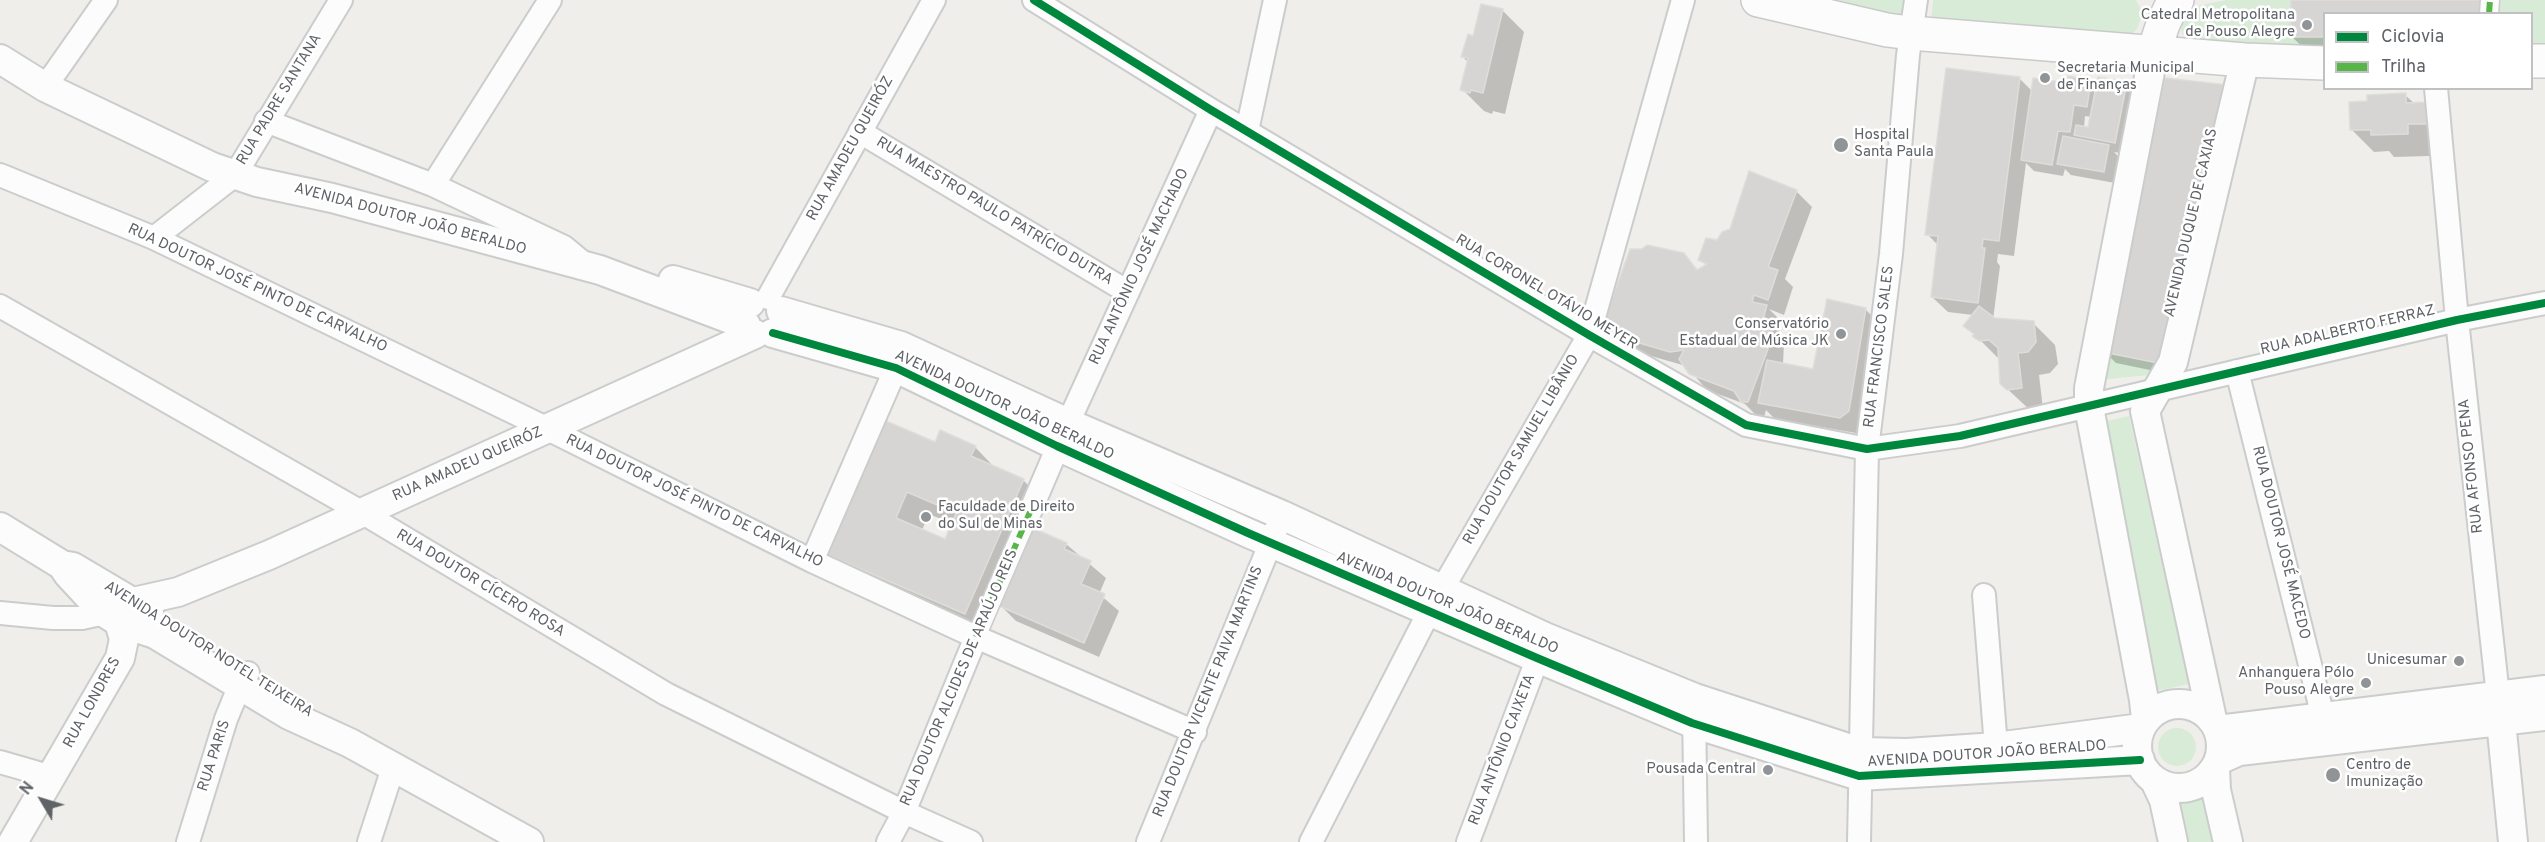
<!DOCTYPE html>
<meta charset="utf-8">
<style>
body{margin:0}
#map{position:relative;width:2545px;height:842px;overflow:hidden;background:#efeeea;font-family:Overpass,sans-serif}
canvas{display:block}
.legend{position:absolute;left:2323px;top:12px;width:210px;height:78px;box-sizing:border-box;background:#fff;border:2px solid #bfc1c3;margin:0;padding:8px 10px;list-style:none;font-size:18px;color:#5f6368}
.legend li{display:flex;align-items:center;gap:12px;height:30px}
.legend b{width:30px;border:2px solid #bfc1c3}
.north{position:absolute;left:12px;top:770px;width:60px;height:60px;-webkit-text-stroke:4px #fff;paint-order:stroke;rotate:308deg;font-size:16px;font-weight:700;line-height:24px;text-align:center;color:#5f6368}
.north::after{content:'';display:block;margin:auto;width:21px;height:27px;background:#5f6368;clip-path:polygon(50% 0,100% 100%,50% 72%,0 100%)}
</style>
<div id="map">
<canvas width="2545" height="842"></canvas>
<ul class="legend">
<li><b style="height:8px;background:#00873e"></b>Ciclovia</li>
<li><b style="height:8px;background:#58b549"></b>Trilha</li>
</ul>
<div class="north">N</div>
</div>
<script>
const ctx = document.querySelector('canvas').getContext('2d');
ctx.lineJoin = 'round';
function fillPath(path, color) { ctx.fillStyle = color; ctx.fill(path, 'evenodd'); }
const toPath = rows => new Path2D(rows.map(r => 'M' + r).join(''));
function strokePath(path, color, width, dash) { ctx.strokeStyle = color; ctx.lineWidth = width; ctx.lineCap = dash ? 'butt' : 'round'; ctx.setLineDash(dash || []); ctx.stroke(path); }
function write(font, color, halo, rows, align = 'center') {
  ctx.font = font + ' Overpass,sans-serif'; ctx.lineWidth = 5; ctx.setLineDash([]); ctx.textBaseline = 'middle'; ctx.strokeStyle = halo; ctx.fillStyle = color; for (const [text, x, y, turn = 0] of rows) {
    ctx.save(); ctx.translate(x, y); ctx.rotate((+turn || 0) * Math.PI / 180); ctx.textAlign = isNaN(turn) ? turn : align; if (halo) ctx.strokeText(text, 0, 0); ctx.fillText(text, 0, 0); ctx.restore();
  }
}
fillPath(toPath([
 [1780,0,1909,0,1906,26],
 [1933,0,2136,0,2143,12,2137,29,2123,42,1931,22],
 [2226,0,2545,0,2545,44,2532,45,2532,14,2324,14,2324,50,2195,41,2182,34,2180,22,2182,13,2197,6],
 [2103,352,2163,364,2160,374,2098,380],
 [2129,416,2189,684,2156,691,2103,422],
 '2158 747a19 19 0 1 1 38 0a19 19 0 1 1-38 0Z',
 [2202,794,2212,842,2183,842,2175,799]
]), '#d8ebd6');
fillPath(toPath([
 [2292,0,2499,0,2499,14,2324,14,2324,52,2308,52,2292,37],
 [1502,10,1524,32,1505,114,1493,111,1492,114,1484,111,1462,89,1468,62,1463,57,1474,37],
 [2019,78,2033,92,2090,81,2097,88,2126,84,2138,95,2127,154,2114,152,2120,158,2115,183,2071,175,2065,169,2063,176,2034,171,2026,163,2014,256,1998,254,1997,262,2000,266,1993,320,2033,323,2055,345,2058,364,2050,373,2039,375,2043,409,2031,411,2002,384,2000,360,1965,325,1973,315,1948,312,1932,297,1939,246,1927,234],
 [2085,116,2091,117,2089,129,2084,128],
 [2167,79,2174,375,2116,363,2104,351],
 [2405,95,2415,104,2425,104,2447,126,2448,145,2429,146,2429,156,2394,157,2389,151,2374,152,2352,130,2369,102],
 [1796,191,1812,207,1785,279,1793,287,1784,315,1769,309,1782,322,1778,336,1784,343,1783,365,1814,371,1865,309,1881,325,1864,427,1856,433,1775,419,1766,410,1764,417,1758,417,1745,404,1707,390,1686,366,1644,354,1606,320,1683,255,1699,271,1707,266,1700,259,1718,241],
 [936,444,975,447,996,469,1023,480,1045,502,1033,530,1066,544,1106,578,1099,594,1119,611,1099,657,1016,621,1000,605,987,635,851,576,829,554],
 [929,514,953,524,946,540,922,530]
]), '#0003');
const building = toPath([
 [2291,0,2484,0,2484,14,2324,14,2324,37,2290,37,2291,0],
 [1481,4,1503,9,1483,93,1471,90,1470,93,1460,90,1468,58,1461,57,1468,34,1473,36,1481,4],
 [1946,68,2020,77,1999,241,1983,239,1982,248,1985,248,1978,303,1931,297,1938,236,1925,235,1946,68],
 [2068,76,2091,80,2087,107,2074,105,2070,132,2058,131,2052,165,2021,160,2033,78,2067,83,2068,76],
 [2098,77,2127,82,2115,143,2074,135,2076,125,2088,127,2098,77],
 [2165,78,2228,85,2163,364,2103,352,2165,78],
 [2406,93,2406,103,2426,102,2427,124,2408,124,2408,134,2371,135,2371,130,2350,130,2349,102,2367,101,2367,95,2406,93],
 [2063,136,2109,145,2104,172,2057,164,2063,136],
 [1749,171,1797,190,1768,267,1778,270,1768,300,1754,295,1752,302,1767,305,1762,323,1769,325,1768,349,1748,402,1741,402,1734,391,1689,374,1679,359,1684,350,1670,352,1626,339,1623,331,1604,321,1630,249,1642,249,1647,245,1684,253,1697,270,1707,264,1698,260,1706,238,1717,240,1722,232,1730,229,1749,171],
 [1827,299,1866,308,1849,411,1840,418,1758,403,1767,360,1813,369,1827,299],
 [1979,306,1995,318,2034,321,2036,342,2028,352,2018,353,2022,388,2007,390,2000,384,1998,348,1989,340,1979,341,1972,336,1974,334,1963,326,1979,306],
 [886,421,935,442,940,430,976,446,971,456,1024,479,965,614,828,555,886,421],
 [907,492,956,513,945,539,896,518,907,492],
 [1033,528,1067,543,1064,549,1091,561,1081,584,1105,594,1084,643,999,606,1033,528]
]);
fillPath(building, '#d6d5d3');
strokePath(building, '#deddd9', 1.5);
const pedestrian = toPath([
 [2489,14,2490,0],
 [976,637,1030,512]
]);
const minor = toPath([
 [1034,0,1211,110,1589,335,1746,425,1867,449,1960,436,2457,320,2545,303],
 [45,87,106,0],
 [2436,88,2457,320,2498,696],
 [266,121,433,185,564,247,582,262],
 [1247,131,1275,0],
 [860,132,1128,292],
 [0,175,154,238,548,429,812,561,976,637,1195,732],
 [433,185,550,0],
 [154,238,235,175,341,0],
 [768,298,934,0],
 [0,306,363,513,666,694,904,812,971,842],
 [2237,371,2327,733],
 [1030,512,1068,423,1211,110],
 [812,561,896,368],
 [1984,595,1996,747],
 [0,613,53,618,82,618,105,613],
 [1694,709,1696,842],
 [0,762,52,777],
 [188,842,226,719,240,685,248,673],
 [369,842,393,768],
 [888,842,904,812,976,637],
 [1148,842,1282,515],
 [1311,842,1429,612,1589,335,1683,0],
 [1468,842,1543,644],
 [1859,842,1867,449,1891,254,1908,55,1916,0]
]);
const tertiary = toPath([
 [0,59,45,87,212,167,257,182,332,198,600,270,746,325],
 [673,280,750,303],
 [781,311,901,346,1068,423,1282,515,1545,637,1695,698,1860,752,1907,753,1996,747,2141,728],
 [773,333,896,368,1057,446,1248,533,1537,658,1692,723,1859,776,2140,760],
 [0,527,62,565,73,567,149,612],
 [62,565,68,574,94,602,105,613,119,622,155,634,289,715,350,743,529,842],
 [133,602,178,592,269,555,755,334],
 [2499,701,2513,842],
 '2137 746a42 42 0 1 1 84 0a42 42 0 1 1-84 0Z',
 [2212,719,2145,411,2173,362,2245,60],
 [2146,720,2144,700,2089,407,2089,388,2154,51],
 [2218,730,2545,690],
 [2219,760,2239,751,2545,716],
 [2215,768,2216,790,2228,842],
 [2155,781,2164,800,2173,842],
 [13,842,120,658,124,639,119,622]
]);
const secondary = toPath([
 [1758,0,1887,30,1911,33,2245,60,2324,63],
 [2154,51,2163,24,2170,9,2177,0],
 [2532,61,2545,61]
]);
strokePath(pedestrian, '#cbcccc', 21);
strokePath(minor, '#cbcccc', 26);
strokePath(tertiary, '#cbcccc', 32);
strokePath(secondary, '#cacacb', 36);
strokePath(pedestrian, '#fdfcfc', 18);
strokePath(minor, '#fdfcfc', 22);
strokePath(tertiary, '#fdfcfc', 28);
strokePath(secondary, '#fdfcfc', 33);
strokePath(toPath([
 [2489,14,2490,0],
 [976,637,1030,512]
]), '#58b549', 6, [12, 6]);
strokePath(toPath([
 [1034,0,1211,110,1589,335,1746,425,1867,449,1960,436,2457,320,2545,303],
 [773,333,896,368,1057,446,1248,533,1537,658,1692,723,1859,776,2140,760]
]), '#00873e', 8);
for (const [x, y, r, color] of [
 [2307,25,6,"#919496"],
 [2045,78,6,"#919496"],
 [1841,145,8,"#919496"],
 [1841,334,6,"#919496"],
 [926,517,6,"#919496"],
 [2459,661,6,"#919496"],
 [2366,683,6,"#919496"],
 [1768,770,6,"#919496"],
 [2333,775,8,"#919496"]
]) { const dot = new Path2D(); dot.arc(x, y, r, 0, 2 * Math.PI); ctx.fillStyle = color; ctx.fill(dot); strokePath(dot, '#fff', 2); }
write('15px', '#5f6368', '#fff', [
 ["Catedral Metropolitana",2295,16],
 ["de Pouso Alegre",2295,33],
 ["Secretaria Municipal",2057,69,"left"],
 ["de Finanças",2057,86,"left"],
 ["Hospital",1854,136,"left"],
 ["Santa Paula",1854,153,"left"],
 ["Conservatório",1829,325],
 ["Estadual de Música JK",1829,342],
 ["Faculdade de Direito",938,508,"left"],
 ["do Sul de Minas",938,525,"left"],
 ["Unicesumar",2447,661],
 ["Anhanguera Pólo",2354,674],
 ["Pouso Alegre",2354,691],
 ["Centro de",2346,766,"left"],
 ["Imunização",2346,783,"left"],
 ["Pousada Central",1756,770]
], 'right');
write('15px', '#5f6368', '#fff', [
 ["RUA PADRE SANTANA",280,100,-59],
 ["RUA AMADEU QUEIRÓZ",851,149,-61],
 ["RUA MAESTRO PAULO PATRÍCIO DUTRA",994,212,31],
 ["AVENIDA DOUTOR JOÃO BERALDO",410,220,15],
 ["AVENIDA DUQUE DE CAXIAS",2192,223,-77],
 ["RUA ANTÔNIO JOSÉ MACHADO",1140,267,-65],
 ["RUA DOUTOR JOSÉ PINTO DE CARVALHO",257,289,25],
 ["RUA CORONEL OTÁVIO MEYER",1546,293,31],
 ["RUA ADALBERTO FERRAZ",2348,331,-13],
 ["RUA FRANCISCO SALES",1880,347,-83],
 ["AVENIDA DOUTOR JOÃO BERALDO",1004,406,25],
 ["RUA DOUTOR SAMUEL LIBÂNIO",1522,450,-60],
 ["RUA AMADEU QUEIRÓZ",468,465,-24],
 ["RUA AFONSO PENA",2472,466,-96],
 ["RUA DOUTOR JOSÉ PINTO DE CARVALHO",694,502,26],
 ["RUA DOUTOR JOSÉ MACEDO",2280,543,76],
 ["RUA DOUTOR CÍCERO ROSA",480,584,31],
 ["AVENIDA DOUTOR JOÃO BERALDO",1447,604,23],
 ["AVENIDA DOUTOR NOTEL TEIXEIRA",208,650,32],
 ["RUA DOUTOR ALCIDES DE ARAÚJO REIS",960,678,-67],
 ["RUA DOUTOR VICENTE PAIVA MARTINS",1209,692,-68],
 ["RUA LONDRES",93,703,-61],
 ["RUA ANTÔNIO CAIXETA",1503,750,-69],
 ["AVENIDA DOUTOR JOÃO BERALDO",1987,755,-4],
 ["RUA PARIS",215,756,-72]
]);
</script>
